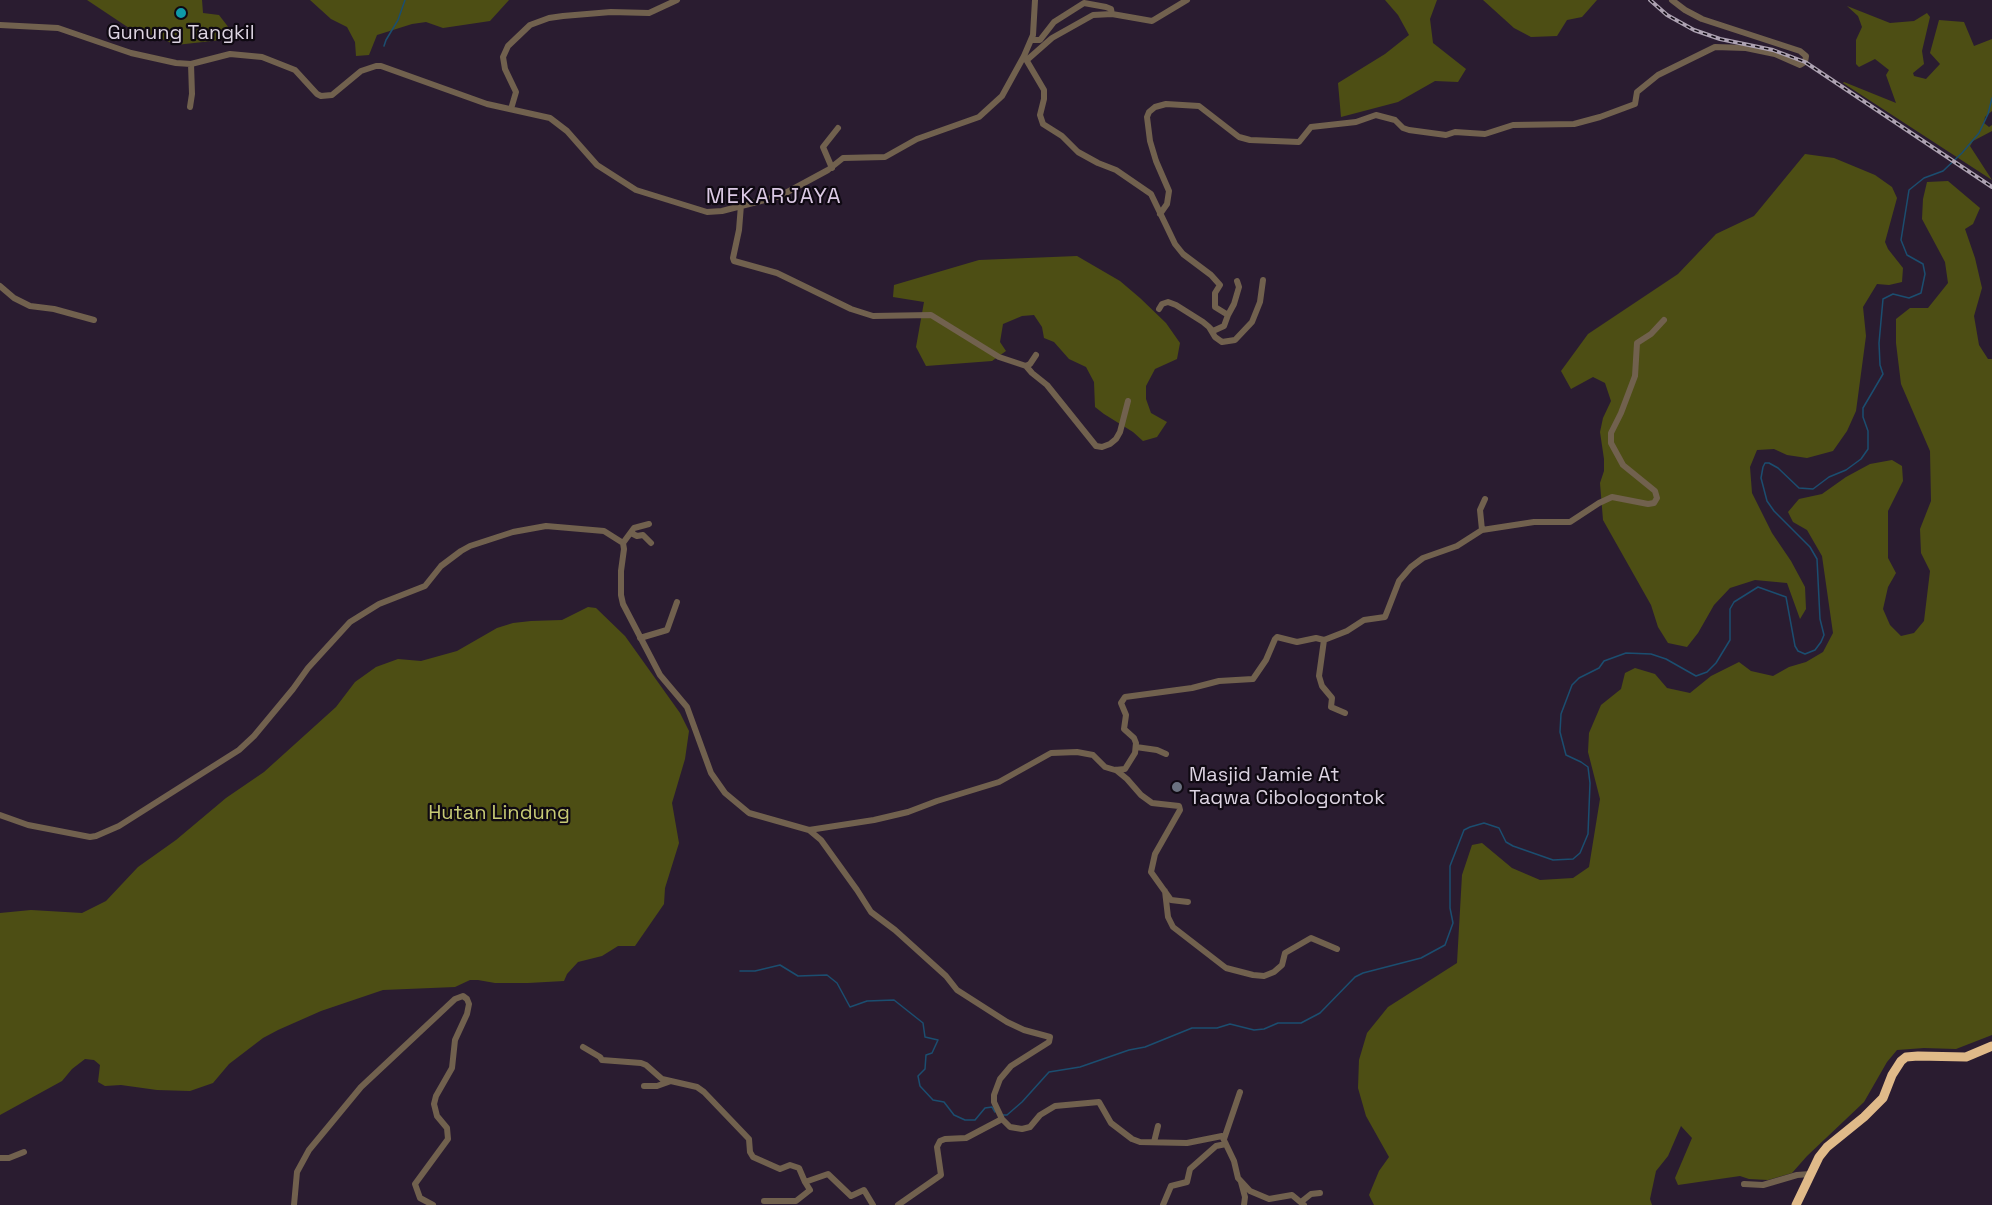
<!DOCTYPE html>
<style>
body{margin:0}
canvas{display:block;background:#2a1c30}
</style>
<canvas width="1992" height="1205"></canvas>
<script>
const ctx = document.querySelector('canvas').getContext('2d');
ctx.lineJoin = 'round';
function fillPath(path, color) { ctx.fillStyle = color; ctx.fill(path, 'evenodd'); }
const toPath = rows => new Path2D(rows.map(r => 'M' + r).join(''));
function strokePath(path, color, width, dash) { ctx.strokeStyle = color; ctx.lineWidth = width; ctx.lineCap = dash ? 'butt' : 'round'; ctx.setLineDash(dash || []); ctx.stroke(path); }
function write(font, color, halo, rows, align = 'center') {
  ctx.font = font + ' "Space Grotesk",sans-serif'; ctx.lineWidth = 4.5; ctx.setLineDash([]); ctx.textBaseline = 'middle'; ctx.strokeStyle = halo; ctx.fillStyle = color; for (const [text, x, y, turn = 0] of rows) {
    ctx.save(); ctx.translate(x, y); ctx.rotate((+turn || 0) * Math.PI / 180); ctx.textAlign = isNaN(turn) ? turn : align; if (halo) ctx.strokeText(text, 0, 0); ctx.fillText(text, 0, 0); ctx.restore();
  }
}
fillPath(toPath([
 [87,0,202,0,203,13,219,15,229,28,221,40,176,45,160,38,129,28],
 [310,0,509,0,490,21,443,28,426,22,412,24,377,35,369,55,356,56,355,42,347,27,331,19],
 [1385,0,1437,0,1430,19,1433,43,1466,69,1458,82,1435,81,1398,102,1341,117,1338,83,1385,54,1409,35,1398,15],
 [1483,0,1597,0,1582,17,1567,20,1557,36,1531,37,1514,28],
 [1847,6,1890,23,1914,21,1927,13,1930,17,1922,51,1924,64,1913,73,1914,76,1926,79,1940,64,1930,53,1939,20,1964,22,1974,46,1992,39,1992,111,1985,117,1984,123,1989,127,1992,125,1992,131,1973,141,1970,146,1992,180,1843,83,1844,82,1896,103,1886,75,1889,70,1875,59,1859,67,1856,64,1856,40,1862,27,1858,16],
 [1805,154,1834,158,1875,175,1892,187,1897,198,1885,242,1888,249,1903,268,1902,282,1889,285,1877,284,1863,307,1866,336,1856,411,1847,431,1833,451,1807,458,1787,455,1774,449,1757,450,1750,467,1752,493,1772,533,1791,561,1805,587,1806,609,1800,619,1787,583,1755,580,1730,588,1714,605,1698,633,1687,647,1668,643,1658,627,1651,605,1603,520,1600,483,1604,471,1604,459,1600,432,1603,418,1611,401,1605,383,1593,377,1571,389,1561,371,1588,334,1678,274,1716,234,1754,216],
 [1948,181,1980,208,1973,224,1965,229,1975,258,1982,288,1974,316,1979,345,1988,359,1992,359,1992,1035,1956,1049,1924,1048,1897,1050,1887,1062,1864,1102,1807,1156,1792,1173,1768,1180,1749,1179,1740,1176,1678,1185,1675,1178,1692,1138,1681,1126,1668,1156,1656,1171,1650,1199,1652,1205,1374,1205,1369,1195,1379,1171,1389,1157,1366,1116,1358,1088,1359,1060,1367,1033,1388,1007,1457,963,1462,875,1472,845,1482,843,1512,868,1540,880,1573,878,1589,867,1600,799,1588,752,1589,733,1601,705,1621,689,1625,673,1635,668,1655,674,1667,688,1690,693,1711,676,1739,662,1751,671,1773,676,1789,667,1806,662,1823,652,1833,633,1822,556,1807,530,1793,522,1788,512,1799,499,1822,494,1846,477,1870,464,1892,460,1902,466,1903,481,1888,511,1888,558,1896,573,1888,587,1883,609,1890,625,1901,636,1914,633,1924,621,1930,571,1921,553,1920,529,1931,501,1930,451,1901,384,1896,343,1896,319,1910,308,1928,308,1948,283,1945,262,1922,219,1923,199,1927,182],
 [1077,256,1120,281,1140,298,1166,323,1180,343,1177,359,1155,369,1146,386,1146,399,1151,413,1167,422,1157,437,1143,441,1133,432,1104,414,1095,407,1094,382,1086,367,1069,359,1054,342,1044,338,1042,327,1034,315,1022,316,1003,324,1000,342,1006,351,992,361,926,366,916,347,924,302,893,297,894,285,979,260],
 [588,607,596,608,625,636,680,713,689,731,685,759,672,803,679,843,665,888,664,904,635,946,618,946,602,956,578,962,567,974,564,981,528,983,495,983,478,980,470,980,455,987,383,990,321,1011,278,1030,263,1038,229,1064,213,1083,190,1091,157,1090,121,1085,105,1086,98,1082,100,1065,94,1060,85,1059,72,1069,62,1081,0,1115,0,913,31,910,82,913,106,901,138,867,176,840,226,798,264,772,336,707,355,682,376,667,398,659,421,661,457,651,497,628,513,623,531,621,562,620]
]), '#4d4e14');
strokePath(toPath([
 [384,46,386,40,398,20,405,0],
 [740,971,755,971,780,965,798,976,827,975,837,983,850,1007,867,1001,894,1000,923,1023,925,1037,938,1040,932,1053,926,1055,925,1069,918,1076,920,1086,933,1100,944,1102,954,1115,965,1120,975,1120,985,1108,992,1107,995,1112],
 [1002,1115,1007,1115,1022,1102,1049,1072,1080,1067,1129,1050,1145,1047,1192,1028,1217,1028,1230,1024,1254,1030,1264,1029,1278,1023,1301,1023,1320,1013,1355,977,1363,973,1421,958,1445,945,1453,923,1450,908,1450,866,1464,830,1470,827,1484,823,1499,828,1506,842,1513,846,1553,860,1573,859,1580,853,1588,834,1590,783,1588,767,1581,762,1566,755,1560,732,1561,714,1572,685,1579,678,1599,668,1604,661,1626,653,1651,654,1666,659,1696,676,1707,672,1716,663,1730,640,1730,609,1734,602,1758,587,1786,597,1795,646,1798,651,1805,654,1815,650,1821,642,1824,635,1820,619,1817,559,1810,547,1774,511,1767,501,1761,478,1763,467,1765,463,1769,463,1778,468,1799,488,1813,489,1829,477,1846,470,1861,459,1868,449,1868,431,1863,417,1863,408,1883,374,1880,365,1879,343,1883,299,1893,294,1909,298,1921,293,1925,274,1923,264,1907,255,1901,240,1909,190,1924,178,1943,171,1962,153,1979,133,1988,114,1992,98]
]), '#1b4e70', 1.5);
strokePath(toPath([
 [0,25,58,28,131,53,176,63,191,64,230,54,262,57,295,70,317,94,321,96,332,95,361,71,376,66,381,66,487,104,550,118,567,131,597,165,636,190,707,212,722,211,780,196,828,170,843,158,885,157,917,139,979,117,1002,96,1024,56,1033,35,1035,0],
 [1032,40,1040,40,1054,22,1084,3,1106,7,1111,9,1112,14],
 [1024,56,1044,90,1044,99,1040,115,1043,124,1062,136,1078,152,1098,163,1116,170,1151,194,1175,244,1183,254,1211,275,1220,285,1215,293,1215,307,1228,315,1234,304,1239,287,1237,281],
 [1027,60,1052,38,1093,15,1112,14,1152,21,1187,0],
 [190,107,192,94,191,64],
 [511,109,516,92,505,69,503,57,508,46,530,25,549,18,563,16,611,12,649,13,677,0],
 [832,168,823,147,838,128],
 [741,205,739,230,733,258,734,261,777,273,851,309,873,316,931,315,999,357,1026,366,1030,364,1036,355],
 [1160,214,1167,204,1169,191,1156,161,1150,141,1147,117,1149,112,1155,107,1166,104,1199,106,1239,137,1250,140,1299,142,1311,127,1356,122,1376,115,1395,120,1403,128,1409,130,1446,135,1455,132,1485,134,1513,125,1574,124,1600,117,1635,104,1637,92,1658,75,1715,47,1746,48,1775,54,1800,65,1805,62,1806,56,1800,51,1702,19,1685,10,1672,0],
 [0,286,14,298,30,306,54,309,94,320],
 [1159,309,1162,304,1168,302,1176,305,1203,322,1209,327,1215,337,1222,342,1235,340,1252,322,1260,302,1263,280],
 [1209,327,1213,331,1224,326,1228,315],
 [1026,366,1032,373,1047,385,1096,446,1102,447,1110,444,1116,439,1120,432,1128,401],
 [1482,530,1480,510,1485,499],
 [631,533,637,536,643,535,651,543],
 [623,543,634,528,649,524],
 [640,638,667,630,677,602],
 [1324,640,1319,676,1322,686,1332,698,1331,707,1345,713],
 [1136,747,1157,750,1166,754],
 [1116,770,1127,779,1141,795,1152,803,1179,806,1180,810,1155,854,1151,872,1171,900,1188,902],
 [0,815,28,825,90,837,96,836,119,826,239,750,254,736,293,689,308,668,350,622,379,604,425,586,441,566,461,551,470,546,513,532,546,526,604,531,623,543,624,549,621,571,621,595,623,604,660,675,687,707,711,773,725,793,749,813,809,830,821,840,857,890,871,912,895,930,946,976,957,990,1007,1022,1024,1030,1050,1037,1049,1042,1011,1066,1000,1079,994,1095,994,1102,1002,1119,1010,1127,1022,1129,1030,1127,1040,1115,1055,1106,1099,1102,1111,1123,1132,1139,1140,1142,1187,1143,1222,1136,1234,1161,1238,1178,1250,1191,1269,1199,1292,1195,1304,1205],
 [809,830,874,820,908,812,937,801,999,782,1051,753,1077,752,1093,755,1105,767,1115,770,1125,769,1135,753,1136,743,1134,738,1124,729,1126,715,1121,703,1125,697,1192,688,1219,681,1253,679,1266,660,1275,639,1277,637,1297,642,1316,638,1324,640,1347,631,1364,620,1385,617,1399,581,1411,567,1423,558,1457,546,1482,530,1534,522,1570,522,1599,503,1612,497,1648,504,1654,503,1657,498,1655,491,1623,465,1611,443,1611,433,1621,413,1635,376,1637,343,1651,334,1664,320],
 [1165,891,1168,917,1173,927,1226,968,1253,975,1264,976,1274,972,1282,965,1285,953,1311,938,1337,949],
 [583,1047,600,1057,602,1060,641,1063,646,1065,662,1079,697,1087,704,1092,749,1139,750,1152,753,1157,780,1169,790,1165,799,1168,805,1182,828,1174,851,1196,864,1190,873,1205],
 [644,1086,657,1086,671,1081],
 [1224,1139,1240,1092],
 [1154,1142,1158,1126],
 [0,1158,9,1158,24,1152],
 [1241,1182,1245,1197,1244,1205],
 [1744,1184,1763,1185,1797,1175,1810,1174],
 [764,1201,796,1201,810,1190,805,1182],
 [1301,1202,1311,1194,1320,1193],
 [294,1205,297,1172,309,1150,361,1087,455,999,463,996,467,999,469,1004,467,1014,455,1040,452,1068,436,1096,434,1104,437,1116,447,1128,448,1139,415,1184,420,1198,433,1205],
 [898,1205,941,1175,937,1147,940,1141,945,1139,966,1138,1002,1119],
 [1163,1205,1171,1186,1187,1182,1190,1169,1216,1146,1226,1144]
]), '#71614e', 6);
strokePath(toPath([
 [1796,1205,1819,1157,1827,1147,1864,1117,1883,1098,1892,1075,1901,1061,1906,1057,1918,1056,1966,1057,1992,1046]
]), '#e0ba89', 9);
const rail = toPath([
 [1650,0,1667,15,1694,30,1720,39,1773,50,1805,62,1992,187]
]);
strokePath(rail, '#ada2b2', 4);
strokePath(rail, '#0f0912', 1.5, [4.5]);
for (const [x, y, r, color] of [
 [181,13,6,"#0f9aa8"],
 [1177,787,6,"#6b7280"]
]) { const dot = new Path2D(); dot.arc(x, y, r, 0, 2 * Math.PI); ctx.fillStyle = color; ctx.fill(dot); strokePath(dot, '#0f0912', 2); }
write('20px', '#dcd3e1', '#0f0912', [
 ["Gunung Tangkil",181,34],
 ["Masjid Jamie At",1189,776,"left"],
 ["Taqwa Cibologontok",1189,799,"left"]
]);
write('20px', '#c7ca75', '#0f0912', [
 ["Hutan Lindung",499,814]
]);
ctx.letterSpacing = '1.5px';
write('22px', '#dbc9e4', '#0f0912', [
 ["MEKARJAYA",774,197]
]);
ctx.letterSpacing = '0px';
</script>
